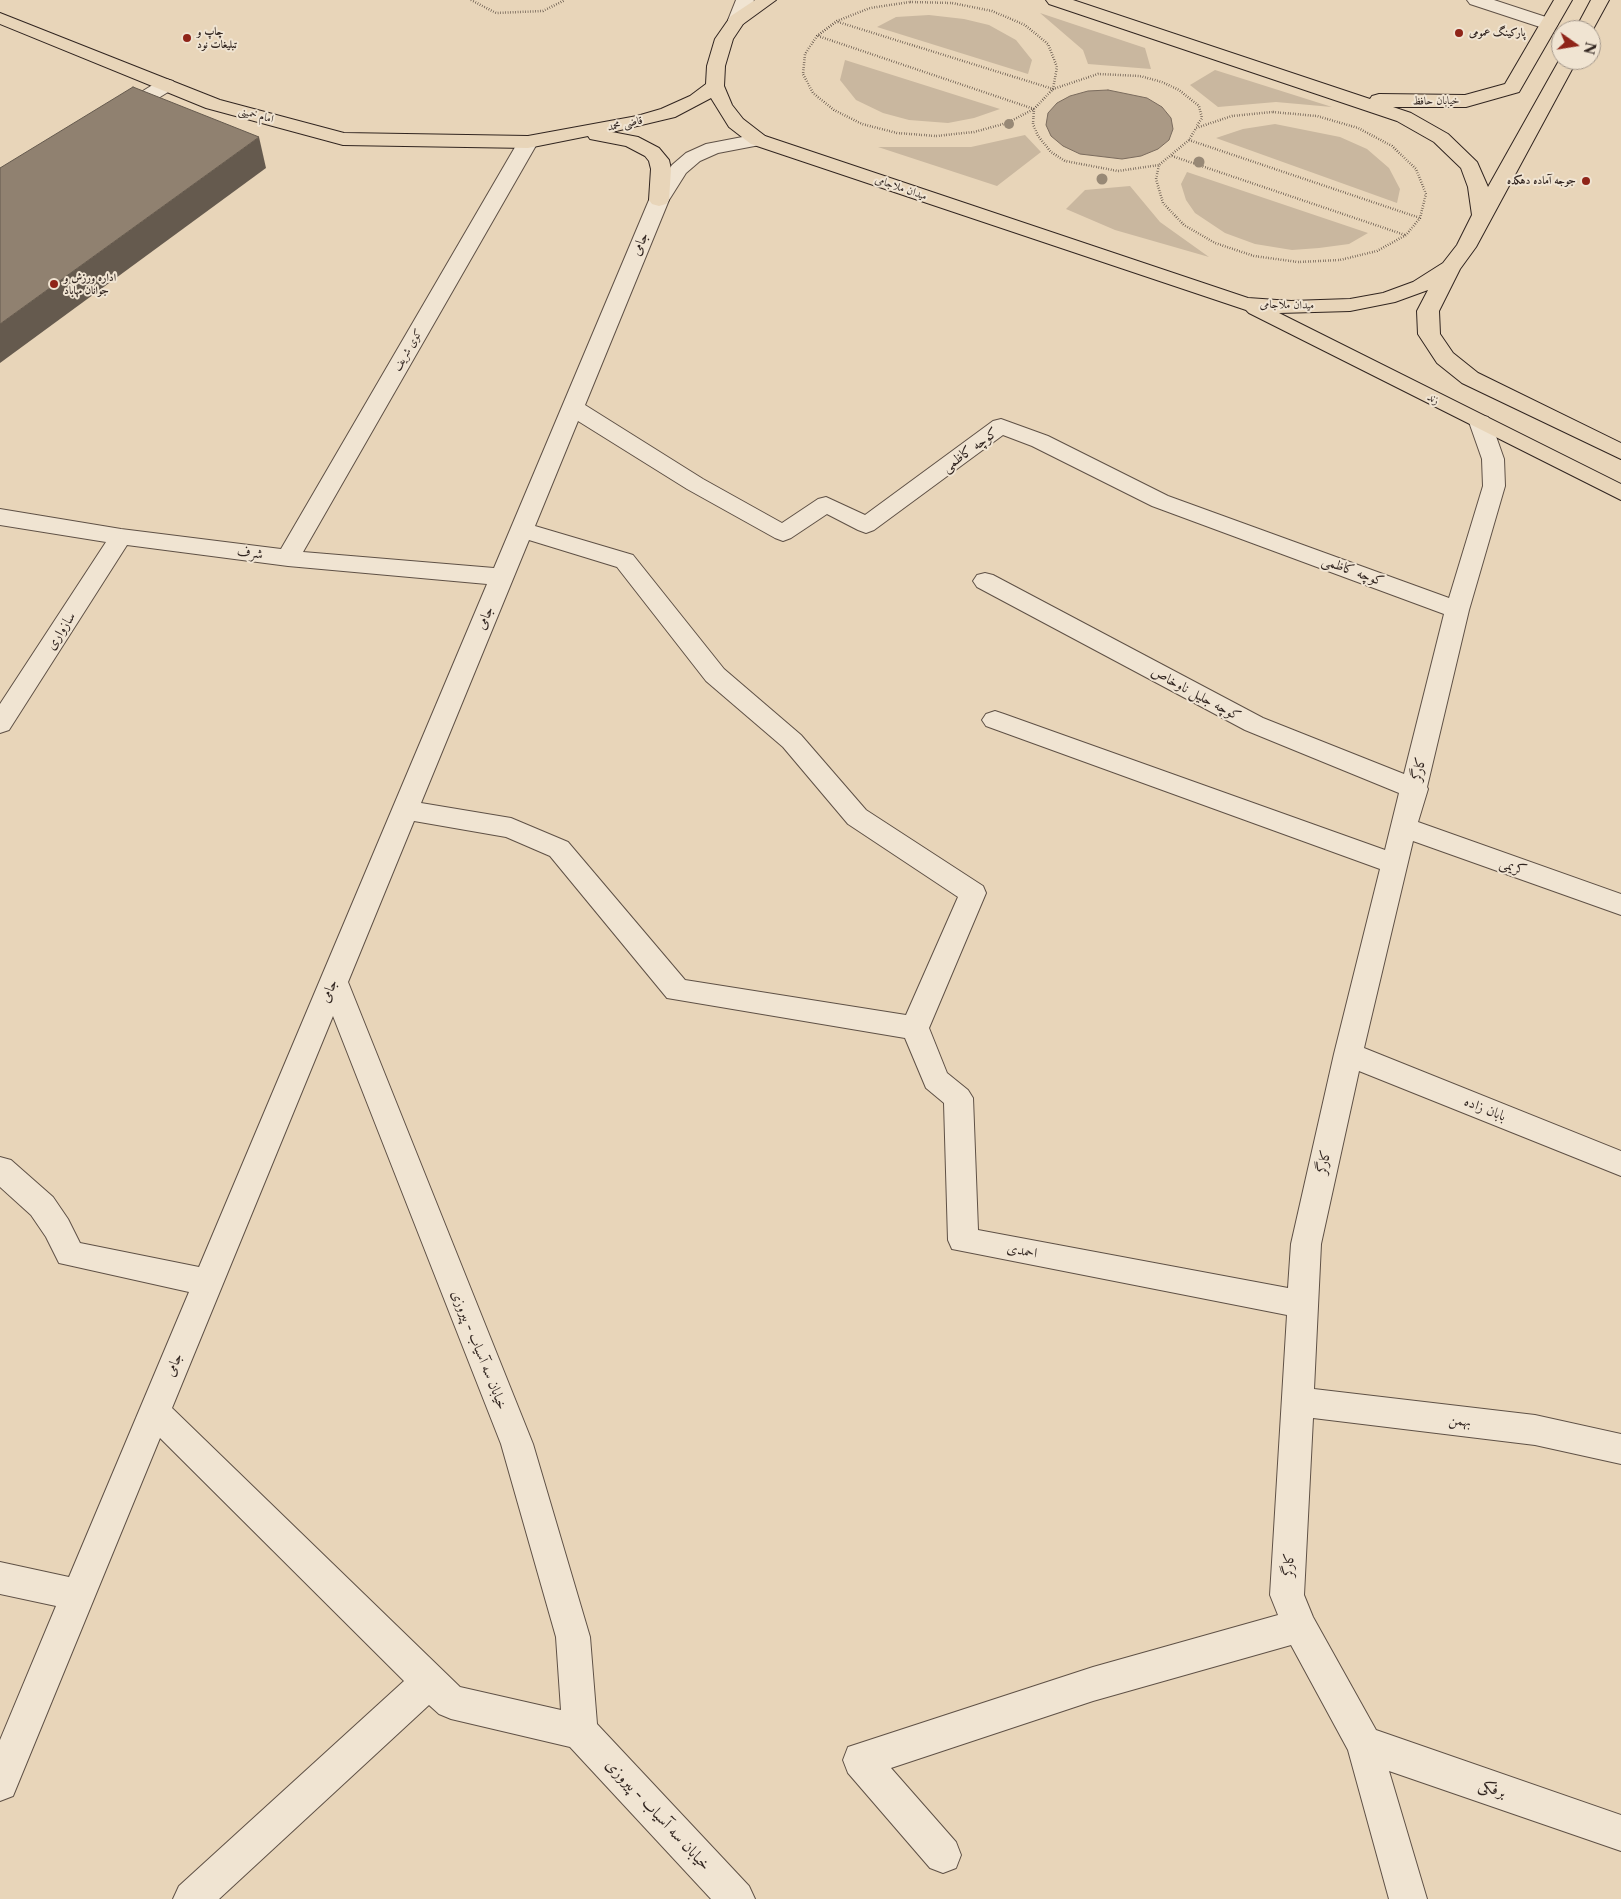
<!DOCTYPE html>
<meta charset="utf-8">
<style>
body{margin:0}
#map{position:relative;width:1621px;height:1899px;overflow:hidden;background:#e8d5b9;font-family:"Libre Caslon Text",serif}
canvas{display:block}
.north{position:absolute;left:1551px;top:20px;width:50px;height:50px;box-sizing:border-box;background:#f0e4d2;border:1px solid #a4988b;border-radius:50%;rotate:103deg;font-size:14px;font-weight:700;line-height:20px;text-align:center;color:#312520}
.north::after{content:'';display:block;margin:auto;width:18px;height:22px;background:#8f2418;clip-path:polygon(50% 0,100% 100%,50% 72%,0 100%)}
</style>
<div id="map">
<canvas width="1621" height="1899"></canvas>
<div class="north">N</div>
</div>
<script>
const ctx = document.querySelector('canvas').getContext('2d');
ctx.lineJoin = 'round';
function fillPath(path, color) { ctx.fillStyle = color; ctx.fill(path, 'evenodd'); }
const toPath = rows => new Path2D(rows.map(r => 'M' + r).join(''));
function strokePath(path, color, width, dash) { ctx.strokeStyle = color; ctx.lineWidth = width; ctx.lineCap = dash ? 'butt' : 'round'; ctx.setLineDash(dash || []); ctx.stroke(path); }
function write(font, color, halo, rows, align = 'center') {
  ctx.font = font + ' "Libre Caslon Text",Amiri,serif'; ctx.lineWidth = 4; ctx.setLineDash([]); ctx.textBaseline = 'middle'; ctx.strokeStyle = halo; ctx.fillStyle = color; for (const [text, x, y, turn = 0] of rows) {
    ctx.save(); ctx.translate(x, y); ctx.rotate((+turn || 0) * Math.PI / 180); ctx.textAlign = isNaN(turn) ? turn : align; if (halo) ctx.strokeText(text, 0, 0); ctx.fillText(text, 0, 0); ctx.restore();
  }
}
fillPath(toPath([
 [1040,13,1145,48,1151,69,1088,64,1083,50],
 [929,15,964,19,989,25,1016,40,1032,60,1028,74,877,27,896,17],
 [845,60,1000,109,974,118,948,123,909,120,883,113,856,100,840,80],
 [1215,70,1332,107,1276,102,1218,107,1190,85],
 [1275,124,1340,137,1367,149,1389,168,1400,189,1397,203,1216,138,1243,129],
 [1025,135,1041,152,997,186,878,147,971,147],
 [1187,172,1368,233,1349,244,1319,248,1292,250,1255,244,1225,233,1195,213,1186,200,1181,184],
 [1130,186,1160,222,1209,257,1115,230,1066,209,1085,190]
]), '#c9b79f');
const water = toPath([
 [1108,90,1147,98,1162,107,1171,118,1173,129,1169,140,1158,149,1141,156,1122,159,1080,154,1063,146,1051,136,1046,125,1048,113,1057,103,1070,96,1088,91,1108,90]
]);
fillPath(water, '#aa9985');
strokePath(water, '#7a6b5d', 1);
const minor = toPath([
 [736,0,754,0,746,20,743,24,737,25,731,24,728,20,736,0],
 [1467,0,1494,0,1555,20,1558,24,1555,28,1549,29,1543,28,1470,4,1467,0],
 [166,79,173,81,175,85,173,89,126,118,112,118,109,114,112,110,159,81,166,79],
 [758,134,765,136,768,140,765,144,718,153,700,161,686,173,669,200,585,405,703,479,782,523,818,499,826,497,865,515,993,421,1001,419,1048,436,1168,496,1449,598,1483,486,1482,459,1469,422,1472,417,1480,415,1488,417,1491,422,1504,459,1505,486,1469,610,1427,787,1428,789,1418,822,1621,894,1621,915,1413,841,1364,1048,1621,1151,1621,1176,1359,1071,1321,1244,1314,1389,1535,1415,1621,1434,1621,1464,1535,1445,1313,1418,1304,1595,1313,1617,1376,1730,1621,1815,1621,1851,1389,1771,1427,1899,1389,1899,1348,1750,1291,1645,1093,1701,891,1768,956,1842,961,1855,956,1868,943,1873,930,1868,848,1773,843,1760,848,1747,1093,1667,1278,1615,1270,1595,1287,1315,952,1249,948,1240,944,1103,926,1088,905,1038,667,998,550,856,506,837,414,821,348,982,533,1444,590,1637,597,1724,749,1886,755,1899,711,1899,570,1747,451,1719,439,1714,429,1705,219,1899,173,1899,179,1886,404,1681,160,1438,13,1796,0,1801,0,1740,56,1606,0,1594,0,1562,69,1577,189,1292,59,1263,46,1237,31,1215,0,1187,0,1157,11,1160,53,1197,68,1219,80,1243,199,1267,487,584,288,566,127,545,9,730,0,733,0,704,106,542,0,525,0,509,121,529,281,549,518,142,521,138,528,136,535,138,538,142,303,552,494,568,649,200,672,165,686,153,706,144,758,134],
 [578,421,687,489,775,538,783,541,791,538,827,514,858,530,866,533,874,530,1003,435,1032,446,1152,506,1444,614,1404,774,1263,718,993,575,985,573,977,575,973,581,977,587,1245,730,1399,793,1385,850,1004,714,995,711,986,714,982,720,986,726,1380,869,1334,1054,1291,1244,1288,1288,978,1230,973,1098,968,1090,947,1073,929,1028,986,893,983,886,866,810,801,735,724,669,633,555,535,526,578,421],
 [529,540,617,567,706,681,783,747,848,824,958,897,906,1015,685,980,568,842,511,818,421,803,529,540],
 [333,1016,501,1444,556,1637,561,1710,460,1687,172,1408,333,1016]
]);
const major = toPath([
 [755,0,776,0,743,24,733,39,725,66,724,86,732,105,743,119,765,136,1248,298,1291,301,1350,299,1383,293,1413,282,1443,263,1457,245,1472,215,1468,187,1461,168,1434,142,1397,121,1049,4,1046,0,1073,0,1370,99,1372,96,1379,94,1465,95,1505,84,1554,0,1572,0,1519,92,1466,107,1393,107,1411,113,1448,134,1477,162,1488,187,1561,57,1561,60,1577,60,1476,247,1460,269,1439,311,1440,334,1453,353,1478,373,1621,443,1621,459,1462,383,1437,363,1418,334,1417,311,1428,290,1395,302,1350,311,1279,313,1621,484,1621,500,1249,313,1246,310,751,144,729,127,711,98,675,117,612,132,638,137,659,148,669,160,671,169,669,200,666,204,659,206,652,204,649,200,651,169,649,161,645,156,626,146,590,139,588,136,528,148,343,145,206,108,0,24,0,13,220,100,344,133,528,136,637,116,661,109,690,96,706,84,707,66,715,39,731,16,755,0],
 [1591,0,1609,0,1591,33,1591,30,1575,30,1591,0]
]);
strokePath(minor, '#5f5146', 2);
strokePath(major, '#312520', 2);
strokePath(toPath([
 [471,0,496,13,543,11,565,0],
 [910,2,952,3,992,11,1025,25,1048,44,1057,67,1053,89,1034,109,1007,123,974,132,936,136,897,133,862,124,834,110,813,93,803,74,805,54,817,36,837,21,870,8,910,2],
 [838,22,1053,89,1098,74,1140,76,1162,82,1179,90,1199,106,1202,118,1196,127],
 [818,36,1034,109,1033,124,1038,136,1051,152,1065,161,1118,171,1159,165],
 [1273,112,1317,116,1358,128,1392,146,1416,169,1426,194,1420,218,1406,235,1377,251,1340,260,1298,262,1254,256,1215,243,1184,225,1163,203,1156,179,1159,165,1189,140,1196,128,1232,116,1273,112],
 [1189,140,1420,218],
 [1172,156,1405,235]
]), '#312520', 2.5, [0.5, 2]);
fillPath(minor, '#f0e4d2');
fillPath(major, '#e8d5b9');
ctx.fillStyle = '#988976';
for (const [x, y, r] of [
 [1009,124,5],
 [1199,162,5.5],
 [1102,179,5.5]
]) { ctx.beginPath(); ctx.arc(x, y, r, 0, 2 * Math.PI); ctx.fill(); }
fillPath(toPath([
 [259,137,266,168,0,363,0,324]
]), '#655a4e');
const building = toPath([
 [133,87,259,137,0,324,0,168,133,87]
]);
fillPath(building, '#908170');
strokePath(building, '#655a4e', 1);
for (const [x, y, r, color] of [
 [1459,33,5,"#8f2418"],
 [187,38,5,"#8f2418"],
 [1586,181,5,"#8f2418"],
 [54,284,5,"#8f2418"]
]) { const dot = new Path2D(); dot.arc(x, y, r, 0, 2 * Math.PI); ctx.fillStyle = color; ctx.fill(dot); strokePath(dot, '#f0e4d2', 2); }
write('bold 11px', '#312520', '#f0e4d2', [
 ["چاپ و",197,32],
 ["تبلیغات نود",197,45],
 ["پارکینگ عمومی",1469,33],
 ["جوجه آماده دهکده",1576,181,"right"],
 ["اداره ورزش و",64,278],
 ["جوانان مهاباد",64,291]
], 'left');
write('11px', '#312520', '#f0e4d2', [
 ["خیابان حافظ",1436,101,-1],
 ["امام خمینی",256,115,15],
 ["قاضی محمد",625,124,-12],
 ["میدان ملاجامی",901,188,19],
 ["میدان ملاجامی",1287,305,1],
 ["کوی شریف",408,350,-60],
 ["زند",1433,399,27]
]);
write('14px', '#312520', '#f0e4d2', [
 ["جامی",640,244,-67],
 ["کوچه کاظمی",970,450,-36],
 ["شرف",250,553,7],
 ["کوچه کاظمی",1353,571,20],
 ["جامی",485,618,-67],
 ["سازواری",61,631,-57],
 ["کوچه جلیل ناوخاص",1196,694,28],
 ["کارگر",1419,769,-77],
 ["کریمی",1513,867,20],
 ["جامی",329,991,-67],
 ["بابان زاده",1485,1109,22],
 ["کارگر",1324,1162,-78],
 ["احمدی",1022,1251,11],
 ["خیابان سه آسیاب - پیروزی",479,1350,68],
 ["جامی",174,1365,-68],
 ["بهمن",1460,1421,7],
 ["کارگر",1289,1565,-87]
]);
write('16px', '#312520', '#f0e4d2', [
 ["برفکی",1492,1789,19],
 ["خیابان سه آسیاب - پیروزی",658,1815,47]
]);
</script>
